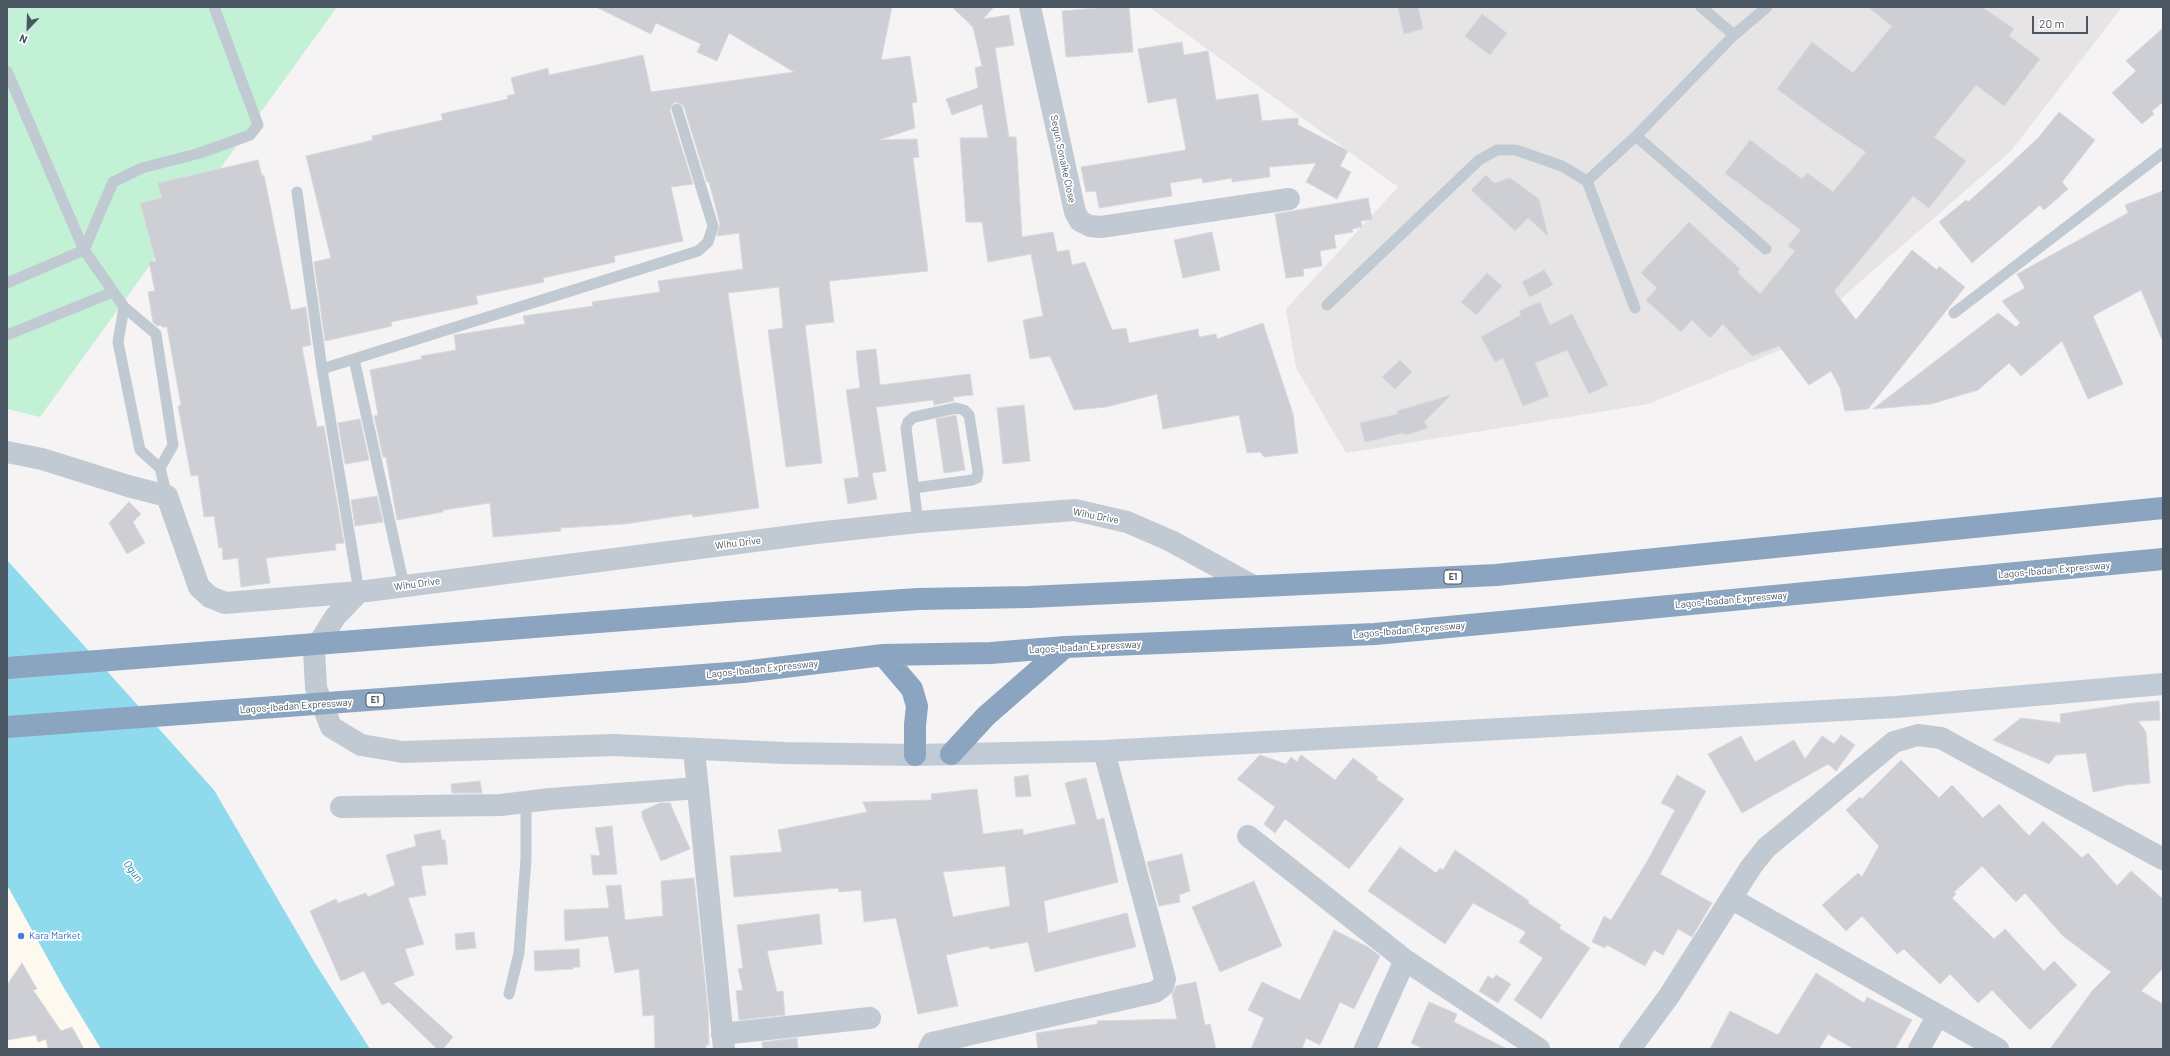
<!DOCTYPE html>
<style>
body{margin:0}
#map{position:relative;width:2170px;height:1056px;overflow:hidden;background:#f5f3f3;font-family:Barlow,sans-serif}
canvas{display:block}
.frame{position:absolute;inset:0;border:8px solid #4a5661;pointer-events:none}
.north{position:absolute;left:8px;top:8px;width:40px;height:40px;-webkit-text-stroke:3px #fff;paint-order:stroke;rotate:203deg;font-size:11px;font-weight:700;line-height:16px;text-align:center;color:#4a5661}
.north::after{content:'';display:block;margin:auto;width:14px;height:18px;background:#4a5661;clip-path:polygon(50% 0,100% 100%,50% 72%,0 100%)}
.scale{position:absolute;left:2032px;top:16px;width:56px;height:18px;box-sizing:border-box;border:2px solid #4a5661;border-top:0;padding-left:5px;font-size:12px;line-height:14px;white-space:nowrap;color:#4a5661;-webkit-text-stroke:3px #fff;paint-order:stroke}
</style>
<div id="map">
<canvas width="2170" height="1056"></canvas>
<div class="frame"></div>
<div class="north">N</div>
<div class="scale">20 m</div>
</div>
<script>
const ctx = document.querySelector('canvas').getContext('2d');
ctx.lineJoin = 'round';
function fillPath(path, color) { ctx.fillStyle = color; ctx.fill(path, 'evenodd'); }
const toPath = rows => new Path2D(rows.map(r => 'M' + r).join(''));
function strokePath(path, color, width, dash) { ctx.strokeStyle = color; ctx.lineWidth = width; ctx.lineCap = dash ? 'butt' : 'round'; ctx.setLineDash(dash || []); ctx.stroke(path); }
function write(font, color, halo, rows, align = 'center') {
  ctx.font = font + ' Barlow,sans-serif'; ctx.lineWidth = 3.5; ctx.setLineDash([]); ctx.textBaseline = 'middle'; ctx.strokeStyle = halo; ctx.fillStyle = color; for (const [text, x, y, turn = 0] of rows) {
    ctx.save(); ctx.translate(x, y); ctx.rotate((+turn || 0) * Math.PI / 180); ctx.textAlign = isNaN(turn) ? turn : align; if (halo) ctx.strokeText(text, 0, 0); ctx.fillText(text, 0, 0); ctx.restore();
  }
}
fillPath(toPath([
 [7,885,64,988,101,1049,7,1049]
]), '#fdf9ef');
fillPath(toPath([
 [1149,7,2122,7,2011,151,1783,349,1648,404,1346,453,1296,368,1286,309,1398,187]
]), '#e6e4e5');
fillPath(toPath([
 [7,7,337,7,40,417,7,409]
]), '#c3f1d5');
fillPath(toPath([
 [7,560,214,790,315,963,370,1049,101,1049,64,988,7,885]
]), '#90daee');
const building = toPath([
 [596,7,892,7,881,60,910,56,917,102,912,103,915,128,879,140,917,139,919,157,913,158,928,271,829,281,834,322,805,325,822,463,786,467,768,330,783,328,779,287,728,293,759,508,693,517,692,514,625,524,560,528,561,531,493,537,490,503,443,510,443,512,397,520,386,457,383,457,374,416,378,415,370,370,422,359,421,356,456,350,454,335,525,324,523,316,593,306,592,302,660,292,658,281,743,269,739,233,717,236,720,224,709,182,707,182,684,107,681,104,675,102,672,105,670,111,693,184,671,187,683,241,614,256,615,262,543,278,544,282,476,296,478,304,391,322,392,326,325,341,314,262,331,258,306,156,373,140,372,136,443,120,441,114,508,99,507,96,515,94,511,78,548,68,549,75,643,55,651,92,794,72,729,33,717,61,697,52,701,44,656,23,651,34,596,7],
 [952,7,994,7,983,19,1009,15,1014,45,995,48,1009,137,1016,137,1022,237,1053,232,1057,252,1069,250,1072,265,1085,262,1112,330,1126,328,1129,343,1198,329,1199,337,1216,334,1217,339,1263,323,1293,414,1298,453,1264,457,1260,452,1247,453,1239,415,1163,429,1157,394,1106,407,1074,410,1050,356,1030,359,1023,320,1043,316,1031,254,988,262,982,222,966,222,960,138,988,138,982,104,952,115,946,99,978,88,975,68,982,66,973,27,952,7],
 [1110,7,1129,7,1133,52,1066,57,1062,11,1110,7],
 [1398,7,1418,7,1423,29,1404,34,1398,7],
 [1868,7,1982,7,2014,29,2009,36,2040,59,2004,106,1976,85,1934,137,1966,161,1929,208,1913,196,1834,291,1856,320,1912,250,1937,270,1939,266,1965,287,1868,409,1845,411,1840,388,1831,371,1809,385,1779,346,1752,356,1723,324,1710,338,1692,320,1681,332,1646,300,1657,288,1641,273,1689,222,1740,269,1737,272,1760,294,1795,251,1788,246,1801,230,1725,173,1750,140,1802,179,1807,173,1833,192,1866,152,1826,125,1777,89,1812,42,1853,73,1892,26,1868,7],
 [1482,14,1507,33,1490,55,1465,36,1482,14],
 [2163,28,2163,102,2152,111,2154,114,2142,124,2112,93,2136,71,2126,61,2163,28],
 [1182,42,1184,55,1208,51,1216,100,1258,94,1262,121,1298,118,1298,125,1348,151,1340,166,1351,172,1337,199,1306,182,1316,163,1269,167,1270,177,1232,182,1232,178,1203,183,1202,178,1170,183,1172,196,1099,208,1096,191,1086,192,1081,167,1186,150,1176,98,1148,103,1138,49,1182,42],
 [2059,112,2095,140,2062,182,2068,189,2044,210,2040,205,1972,263,1939,222,1966,200,1968,202,2007,167,2038,138,2059,112],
 [258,160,262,176,264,175,291,310,306,307,311,345,302,347,317,427,324,426,344,543,335,544,336,550,266,558,270,583,241,587,238,558,223,560,222,547,219,548,214,516,204,517,198,475,191,476,178,406,181,405,167,327,162,327,161,325,157,326,153,322,148,292,155,291,149,262,156,261,140,203,162,198,158,183,258,160],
 [1486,175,1494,183,1510,178,1539,199,1548,236,1528,218,1515,231,1471,190,1486,175],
 [2163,191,2163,342,2141,290,2093,316,2123,384,2088,399,2062,341,2021,376,2009,363,1978,390,1931,404,1873,409,1998,313,2016,327,2020,323,2002,301,2025,288,2017,274,2128,213,2125,205,2163,191],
 [1368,198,1372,219,1361,221,1362,227,1352,229,1353,232,1334,235,1336,248,1320,251,1322,266,1303,269,1304,276,1286,278,1275,214,1368,198],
 [1212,232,1220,270,1183,278,1174,240,1212,232],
 [1544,270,1553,285,1530,297,1522,282,1544,270],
 [1487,273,1502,286,1476,315,1461,302,1487,273],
 [1540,302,1550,325,1572,314,1608,385,1589,394,1567,350,1535,363,1549,396,1523,406,1503,358,1495,362,1481,337,1521,315,1519,311,1540,302],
 [876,349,880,385,970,374,973,395,953,397,954,401,934,405,933,400,876,407,886,471,872,473,877,499,848,504,844,479,859,477,846,390,860,388,856,351,876,349],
 [1400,360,1412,372,1395,389,1382,377,1400,360],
 [1451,395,1424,422,1428,428,1405,435,1404,433,1365,442,1360,423,1398,414,1397,411,1451,395],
 [1024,405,1030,461,1003,464,997,408,1024,405],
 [956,415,965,470,944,473,936,419,956,415],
 [360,419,369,460,345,464,338,423,360,419],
 [377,496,383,522,355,526,351,500,377,496],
 [129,502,141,514,133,522,145,543,127,554,109,523,129,502],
 [2159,701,2160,720,2138,721,2146,732,2150,783,2126,785,2093,792,2086,753,2056,755,2049,764,1993,740,2021,718,2061,723,2060,714,2134,703,2159,701],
 [1841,735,1855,745,1836,771,1828,764,1742,813,1708,754,1741,736,1755,762,1794,740,1805,759,1822,736,1834,744,1841,735],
 [1260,755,1286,764,1291,757,1297,762,1301,755,1335,780,1353,758,1378,777,1376,779,1404,799,1349,869,1285,819,1275,833,1264,824,1275,807,1237,779,1260,755],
 [1901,760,1939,798,1952,785,1983,818,1999,804,2029,836,2043,821,2082,858,2088,853,2117,886,2131,871,2163,899,2163,968,2141,991,2163,1004,2163,1049,2050,1049,2092,991,2111,972,2063,936,2025,893,2016,902,1982,866,1954,892,1956,894,1952,898,1994,939,2005,929,2044,971,2054,961,2077,985,2030,1030,1992,990,1978,1003,1950,974,1940,984,1904,949,1897,954,1862,916,1846,931,1822,905,1858,873,1862,877,1879,846,1846,810,1860,797,1862,799,1901,760],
 [1028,775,1031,796,1016,797,1014,777,1028,775],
 [1677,775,1706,791,1660,874,1712,903,1692,937,1678,929,1663,955,1654,950,1645,966,1607,945,1605,948,1592,942,1604,916,1611,920,1645,865,1675,810,1661,803,1677,775],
 [1086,778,1097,820,1104,818,1118,882,1044,901,1048,933,1127,913,1136,947,1035,972,1028,942,990,949,989,946,946,955,958,1006,918,1014,896,918,864,922,861,890,839,892,838,888,734,897,730,856,782,852,778,830,867,812,863,802,932,800,931,794,977,789,983,834,1023,829,1023,835,1076,824,1065,783,1086,778],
 [1005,866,1010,906,953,917,943,872,1005,866],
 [480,781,482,793,452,793,451,784,480,781],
 [660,803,670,803,690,849,661,861,642,817,642,811,660,803],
 [612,826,617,874,593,875,591,855,600,856,595,828,612,826],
 [440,830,442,840,445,840,448,864,421,866,426,895,408,898,424,944,405,949,414,975,393,983,453,1037,443,1049,437,1049,389,1002,382,1005,364,971,341,981,310,911,336,899,338,903,366,893,368,897,395,885,386,855,416,846,414,835,440,830],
 [1400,847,1436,873,1440,868,1443,870,1455,850,1529,901,1528,903,1561,925,1559,928,1590,948,1541,1019,1514,1000,1543,958,1519,942,1526,932,1473,903,1445,944,1368,891,1400,847],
 [1182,854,1190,891,1179,895,1180,902,1159,906,1147,862,1182,854],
 [694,878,708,1010,709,1045,706,1045,706,1049,655,1049,654,1015,643,1016,639,969,615,973,608,936,565,941,564,910,609,908,606,886,621,885,625,920,663,916,661,881,694,878],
 [1254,881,1282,946,1220,972,1192,907,1254,881],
 [819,914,822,944,767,951,777,992,783,991,785,1015,739,1020,736,991,743,990,738,969,743,968,737,925,819,914],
 [1334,930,1368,947,1380,956,1354,1009,1340,1002,1320,1045,1306,1038,1302,1049,1251,1049,1264,1018,1248,1010,1262,982,1300,1000,1334,930],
 [474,932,476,948,456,950,455,934,474,932],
 [579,949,580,967,573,967,573,969,535,971,534,951,579,949],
 [22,963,37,989,33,990,61,1031,72,1027,84,1049,48,1049,46,1039,38,1042,36,1035,7,1040,7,989,9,982,22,963],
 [1816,973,1864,1003,1867,997,1912,1020,1895,1049,1854,1049,1828,1034,1819,1049,1710,1049,1730,1011,1778,1035,1816,973],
 [1496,975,1511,984,1498,1003,1479,991,1488,976,1493,979,1496,975],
 [1196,982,1205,1025,1210,1024,1216,1049,1038,1049,1036,1033,1098,1024,1097,1021,1177,1019,1172,994,1176,986,1196,982],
 [1429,1002,1457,1014,1454,1022,1507,1049,1424,1049,1411,1043,1429,1002],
 [797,1038,798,1049,763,1049,762,1042,797,1038]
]);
fillPath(building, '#cdcfd5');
strokePath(building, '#d7d9de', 1);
strokePath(toPath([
 [1701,7,1734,35],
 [7,71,84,250],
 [1636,136,1766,249],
 [1587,181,1636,136,1734,35,1767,7],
 [297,192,322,369,359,592],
 [84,250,113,182,142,168,200,153,250,135,258,125,214,7],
 [7,283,84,250,124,307],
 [1327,305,1479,160,1497,150,1516,150,1562,166,1587,181,1635,308],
 [1954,313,2163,153],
 [7,335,113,292],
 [354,359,404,586],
 [322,369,698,251,708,242,713,226,677,109],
 [160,468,173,445,156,334,124,307,118,342,134,421,140,450,160,468,167,496],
 [914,488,972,480,977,478,978,472,969,415,964,410,956,408,914,417,908,422,906,428,918,522],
 [509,994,519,953,526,859,526,801]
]), '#c1cad2', 11);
strokePath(toPath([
 [1030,7,1075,212,1080,221,1090,226,1101,227,1289,199],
 [7,452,42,459,128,486,167,496,199,587,210,597,225,603,359,592,816,533,918,522,1075,510,1127,522,1171,541,1253,586],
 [359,592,335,617,314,651,316,688,331,727,361,745,403,752,614,745],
 [694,750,724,1049],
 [341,807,501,805,550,799,698,788],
 [1248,836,1405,960,1539,1049],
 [1732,899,1998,1049],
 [722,1034,870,1018],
 [929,1049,932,1043,1155,992,1163,986,1165,979,1104,751],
 [1365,1049,1405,960],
 [1630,1049,1669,996,1751,867,1766,848,1894,742,1918,735,1941,738,2163,859],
 [1919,1049,1938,1015]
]), '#c1cad2', 22);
strokePath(toPath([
 [614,745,784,753,915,755,1104,751,1896,707,2163,684]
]), '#c1cbd6', 22);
strokePath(toPath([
 [883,655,912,689,917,706,915,725,915,755],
 [7,668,740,611,918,599,1029,597,1496,575,2163,508],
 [7,727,743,672,883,655,991,653,1065,647,1375,634,2163,559],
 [951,754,986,716,1065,647]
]), '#8ba5c1', 22);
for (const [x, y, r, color] of [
 [21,936,4,"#3f7fe0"]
]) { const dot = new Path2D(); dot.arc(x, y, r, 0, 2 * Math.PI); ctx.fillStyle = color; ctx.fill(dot); strokePath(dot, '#fff', 1.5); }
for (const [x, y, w] of [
 [1453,577,18],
 [375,700,18]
]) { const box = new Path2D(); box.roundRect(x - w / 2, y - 7, w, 14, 3); ctx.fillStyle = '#fff'; ctx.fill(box); strokePath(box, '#4a5661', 1); }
write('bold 9px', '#4a5661', null, [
 ["E1",1453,577],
 ["E1",375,700]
]);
write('10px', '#4a5661', '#fff', [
 ["Segun Sonaike Close",1063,159,78],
 ["Wihu Drive",1096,516,11],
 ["Wihu Drive",738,543,-7],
 ["Lagos-Ibadan Expressway",2054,570,-5],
 ["Wihu Drive",417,584,-8],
 ["Lagos-Ibadan Expressway",1731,600,-5],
 ["Lagos-Ibadan Expressway",1409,630,-5],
 ["Lagos-Ibadan Expressway",1085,647,-3],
 ["Lagos-Ibadan Expressway",762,669,-6],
 ["Lagos-Ibadan Expressway",296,706,-4]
]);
write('10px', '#366cbe', '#fff', [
 ["Kara Market",29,936]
], 'left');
write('italic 11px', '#0c7c9b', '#fff', [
 ["Ogun",133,871,53]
]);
</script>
